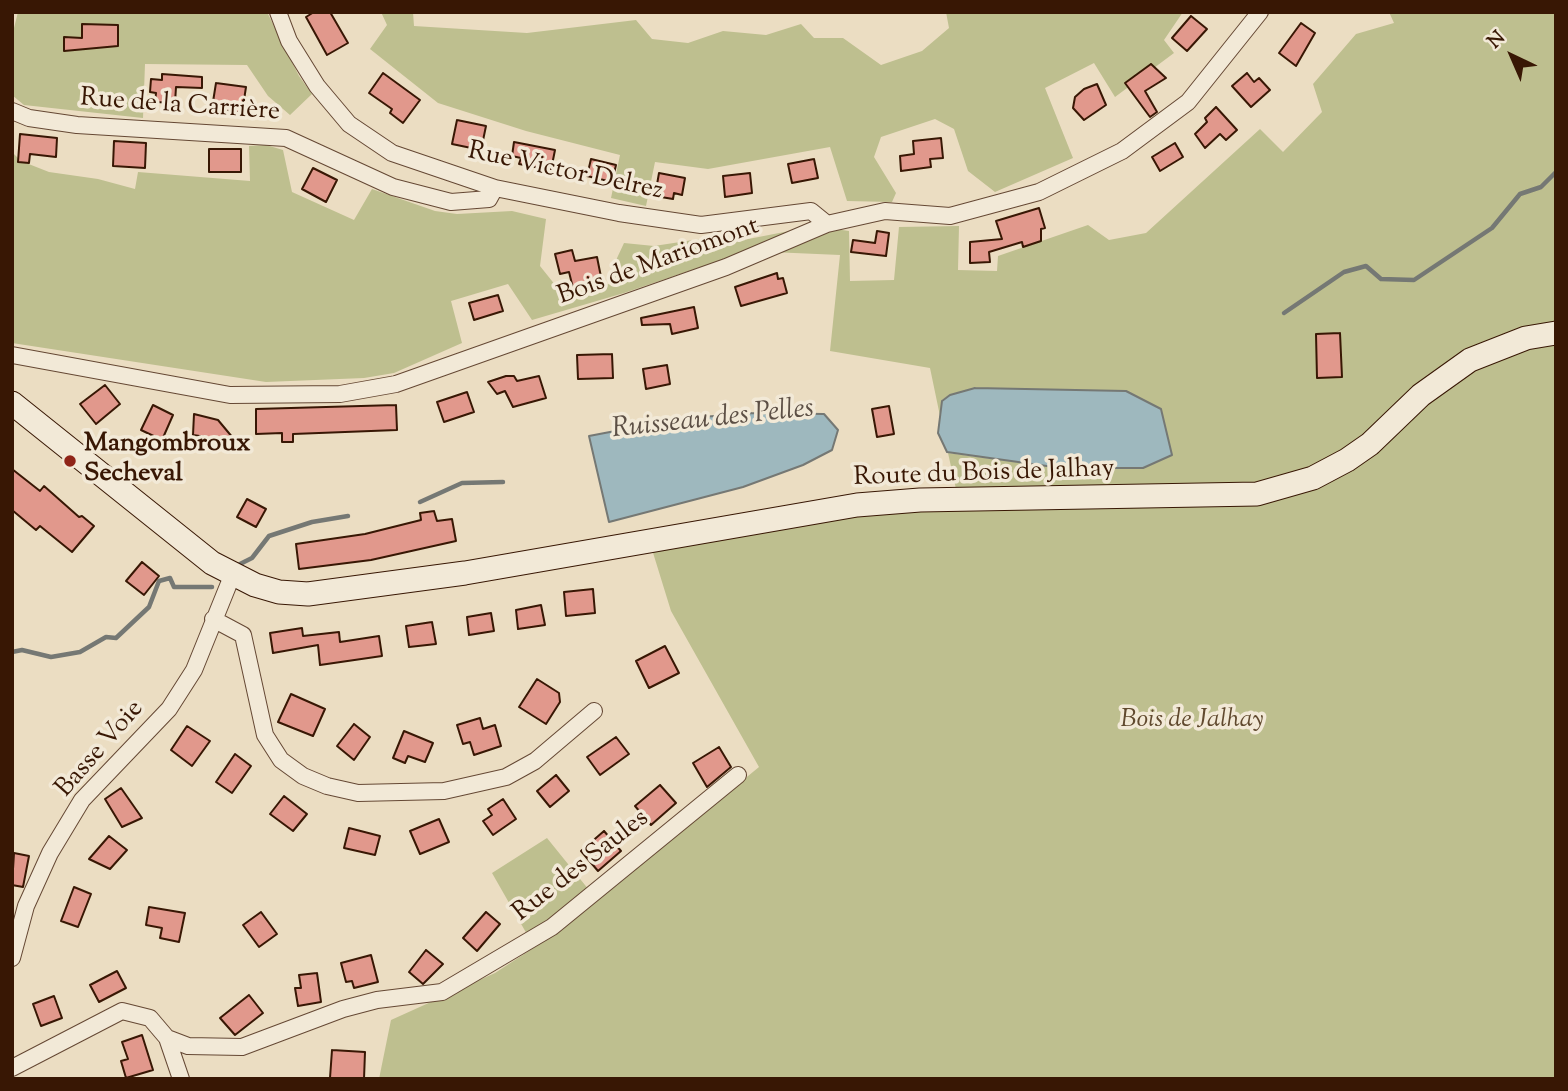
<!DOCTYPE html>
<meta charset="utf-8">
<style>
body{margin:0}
#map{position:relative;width:1568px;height:1091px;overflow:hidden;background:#ebddc2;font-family:"Sorts Mill Goudy",serif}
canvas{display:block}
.frame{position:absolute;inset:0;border:14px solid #381704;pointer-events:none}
.north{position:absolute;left:1477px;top:21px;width:70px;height:70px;-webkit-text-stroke:5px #f2e9d7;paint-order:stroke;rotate:316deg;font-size:19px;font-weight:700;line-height:28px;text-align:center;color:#381704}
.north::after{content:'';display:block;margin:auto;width:24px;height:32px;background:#381704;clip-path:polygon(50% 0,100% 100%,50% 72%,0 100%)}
</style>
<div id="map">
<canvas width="1568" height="1091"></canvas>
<div class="frame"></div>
<div class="north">N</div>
</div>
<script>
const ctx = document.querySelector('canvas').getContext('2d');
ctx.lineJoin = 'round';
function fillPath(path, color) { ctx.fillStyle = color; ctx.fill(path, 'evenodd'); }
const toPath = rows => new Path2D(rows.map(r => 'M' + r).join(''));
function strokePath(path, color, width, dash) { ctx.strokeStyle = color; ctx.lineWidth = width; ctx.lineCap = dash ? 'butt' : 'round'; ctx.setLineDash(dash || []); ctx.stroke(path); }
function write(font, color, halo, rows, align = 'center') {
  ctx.font = font + ' "Sorts Mill Goudy",serif'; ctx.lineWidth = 7; ctx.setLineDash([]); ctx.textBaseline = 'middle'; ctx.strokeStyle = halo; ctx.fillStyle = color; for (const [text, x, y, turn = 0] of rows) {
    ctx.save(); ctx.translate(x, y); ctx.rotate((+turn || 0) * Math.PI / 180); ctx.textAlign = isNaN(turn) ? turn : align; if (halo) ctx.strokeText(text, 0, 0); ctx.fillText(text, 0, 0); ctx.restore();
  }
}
fillPath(toPath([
 [18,12,267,12,299,76,312,94,290,115,268,96,247,65,145,64,143,118,24,105,12,95,12,36],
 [381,12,413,12,414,26,527,33,636,20,652,39,688,43,723,31,766,35,801,24,814,38,843,38,881,65,922,51,949,28,946,12,1183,12,1164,40,1174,53,1115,97,1094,63,1045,88,1073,158,995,192,968,171,954,129,935,119,881,137,874,157,896,193,892,202,847,201,830,147,708,169,655,162,646,206,611,198,620,155,526,131,438,103,370,49,387,25],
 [1389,12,1556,12,1556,1079,379,1079,391,1020,495,973,558,932,759,767,671,611,650,543,958,498,948,453,1061,468,1143,468,1172,455,1161,409,1126,391,950,395,942,400,940,416,930,368,830,351,840,255,748,251,624,293,532,320,508,284,451,301,462,343,394,373,364,378,266,382,12,343,12,152,21,161,49,172,98,179,135,189,138,172,250,181,249,146,266,145,283,150,292,192,354,220,372,189,435,211,457,214,512,211,546,219,540,266,564,296,613,283,611,271,624,243,654,246,713,237,733,242,815,226,849,231,850,281,894,280,899,227,959,226,958,270,997,271,998,256,1088,225,1109,240,1146,233,1260,129,1283,152,1322,112,1313,84,1356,34,1394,23],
 [547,838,589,890,528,936,492,873]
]), '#bebf8f');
const water = toPath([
 [975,388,1126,391,1161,409,1172,455,1143,468,1061,468,947,452,938,433,942,401,950,395,975,388],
 [751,413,824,414,838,430,832,450,803,465,743,487,609,522,589,436,678,419,751,413]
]);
fillPath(water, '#9eb8be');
strokePath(water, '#757874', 2);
strokePath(toPath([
 [1284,313,1344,272,1366,266,1381,279,1414,280,1492,228,1520,194,1541,187,1556,172],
 [420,502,462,483,503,482],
 [238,565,252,558,269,536,312,522,348,516],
 [12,652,22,650,51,657,80,652,106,637,116,638,149,607,159,581,170,578,174,587,212,587]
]), '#757874', 4.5);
const building = toPath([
 [314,12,330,12,348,43,327,55,306,17,314,12],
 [1191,16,1207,29,1187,51,1172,38,1191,16],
 [1301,23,1315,33,1296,66,1279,53,1301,23],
 [82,24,118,25,118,46,64,51,64,37,82,38,82,24],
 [1151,64,1166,78,1145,91,1157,112,1150,117,1125,83,1151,64],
 [383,73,420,100,403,123,390,113,392,109,369,93,383,73],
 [1247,73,1254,82,1259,78,1270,90,1251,107,1232,86,1247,73],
 [162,74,202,77,202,88,176,87,175,103,155,102,156,93,150,92,151,79,162,80,162,74],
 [216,83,246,87,242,113,212,108,216,83],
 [1097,84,1106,105,1084,120,1073,108,1075,97,1084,89,1097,84],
 [1216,107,1237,130,1226,140,1220,134,1205,148,1195,134,1207,122,1205,118,1216,107],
 [457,120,486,126,481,150,452,144,457,120],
 [20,134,57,138,56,157,30,154,29,163,18,162,20,134],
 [941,138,943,158,930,159,931,167,901,171,900,156,914,154,913,141,941,138],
 [114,141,146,143,145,168,113,166,114,141],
 [514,142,555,150,551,170,519,164,521,158,512,156,514,142],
 [1175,143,1183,157,1160,171,1152,157,1175,143],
 [209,149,241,149,241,172,209,172,209,149],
 [591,159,616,165,612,182,587,176,591,159],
 [814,159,818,178,792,183,788,164,814,159],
 [313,168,337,180,326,202,302,189,313,168],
 [659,173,685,178,682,195,674,193,673,199,655,196,659,173],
 [750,173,752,193,725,197,723,176,750,173],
 [1039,208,1045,228,1041,229,1041,241,1023,247,1022,242,989,252,990,262,970,263,970,242,1002,239,996,221,1039,208],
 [877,231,889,233,886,256,851,252,853,240,875,243,877,231],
 [572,250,575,261,597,257,602,282,573,288,569,272,560,274,555,254,572,250],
 [777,273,778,279,783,278,787,293,741,306,735,287,777,273],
 [498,295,503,311,474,320,469,303,498,295],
 [694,307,698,328,672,334,670,324,642,325,641,318,694,307],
 [1340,333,1342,377,1317,378,1316,334,1340,333],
 [612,354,613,378,578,379,577,355,612,354],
 [667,365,670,384,646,389,643,369,667,365],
 [506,376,514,376,517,381,539,376,546,398,513,407,505,391,497,394,488,382,506,376],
 [105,385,120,404,96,424,80,404,105,385],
 [467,392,474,412,444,422,437,402,467,392],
 [153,405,173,415,162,440,141,430,153,405],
 [396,405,397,430,293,434,293,442,282,442,282,433,256,434,256,409,396,405],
 [889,406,894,434,877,437,872,409,889,406],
 [194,414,218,420,233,438,218,451,206,437,193,435,194,414],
 [12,469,40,491,44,486,79,517,82,516,94,526,72,552,40,526,36,530,12,510,12,469],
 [247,499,266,509,256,527,237,517,247,499],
 [434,511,437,521,452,519,456,541,371,560,299,569,296,544,365,534,421,520,420,513,434,511],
 [142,562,159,576,144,595,126,581,142,562],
 [593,589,595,613,566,616,564,592,593,589],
 [541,605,545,625,518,629,516,610,541,605],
 [491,613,494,631,469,635,467,617,491,613],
 [432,622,436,644,409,647,406,626,432,622],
 [302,628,303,636,339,632,340,642,379,636,382,656,320,665,318,645,273,653,270,633,302,628],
 [665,646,679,673,649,688,636,661,665,646],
 [537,679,559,693,560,702,546,724,519,707,537,679],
 [291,694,325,709,313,736,278,722,291,694],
 [480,718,483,729,495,725,501,746,474,755,470,742,463,744,457,725,480,718],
 [354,724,370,737,354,760,337,746,354,724],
 [187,726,210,741,192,766,171,750,187,726],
 [404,731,433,743,425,762,408,756,405,763,393,758,404,731],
 [616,737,629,754,600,775,587,757,616,737],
 [719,747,731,767,707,787,693,763,719,747],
 [235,754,251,766,232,793,216,782,235,754],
 [556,775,569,791,550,807,537,791,556,775],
 [660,785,676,803,651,825,635,806,660,785],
 [121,788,142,818,122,827,105,799,121,788],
 [284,796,307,814,293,831,270,814,284,796],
 [503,799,516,819,493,835,483,821,492,815,488,809,503,799],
 [439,819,449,842,420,854,410,831,439,819],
 [349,828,380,836,375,855,344,848,349,828],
 [604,831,621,851,598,871,581,851,604,831],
 [109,836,127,850,110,869,89,859,109,836],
 [14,853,29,856,23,887,12,885,14,853],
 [74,887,91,894,78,927,61,921,74,887],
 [149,907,185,913,179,942,160,938,162,928,146,925,149,907],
 [261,912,277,934,259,947,243,925,261,912],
 [486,912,500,924,477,951,463,938,486,912],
 [426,950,443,964,423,984,409,972,426,950],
 [371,955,378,982,354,988,352,981,346,982,341,963,371,955],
 [117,971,126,988,99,1002,90,985,117,971],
 [317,973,321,1002,298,1006,295,988,301,988,299,975,317,973],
 [249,995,263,1013,235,1035,220,1018,249,995],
 [54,996,62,1018,41,1026,33,1004,54,996],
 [142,1035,153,1070,126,1078,121,1061,128,1059,122,1042,142,1035],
 [332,1050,365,1052,364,1079,330,1078,332,1050]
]);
fillPath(building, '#e1988c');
strokePath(building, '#381704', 2);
const minor = toPath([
 [278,12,289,41,317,86,349,124,392,153,495,188,619,213,701,225,811,211,827,224],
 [12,111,29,118,77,125,286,138,393,187,451,202,489,199,495,188],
 [12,355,230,395,340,394,396,384,726,267,827,224,885,211,950,216,1039,192,1122,151,1188,102,1260,12],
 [213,619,243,635,265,735,281,760,303,776,327,786,358,793,444,791,506,777,535,761,594,711],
 [12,958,26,906,50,853,82,800,169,709,194,670,232,576],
 [167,1038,188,1046,242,1047,343,1009,377,1000,442,992,552,927,738,775],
 [12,1068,122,1011,150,1018,167,1038,181,1079]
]);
const secondary = toPath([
 [12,403,212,563,255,585,279,592,308,594,465,573,857,505,920,500,1257,494,1313,478,1347,460,1370,444,1421,395,1470,360,1526,338,1556,333]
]);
strokePath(minor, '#654834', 18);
strokePath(secondary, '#381704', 25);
strokePath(minor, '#f2e9d7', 16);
strokePath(secondary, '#f2e9d7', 23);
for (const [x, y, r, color] of [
 [70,461,7,"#8f2418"]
]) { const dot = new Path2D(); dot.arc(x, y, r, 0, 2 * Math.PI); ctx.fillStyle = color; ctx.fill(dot); strokePath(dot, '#f2e9d7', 2.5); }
write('26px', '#381704', '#f2e9d7', [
 ["Rue de la Carrière",180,107,4],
 ["Rue Victor Delrez",565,173,12],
 ["Bois de Mariomont",659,263,-20],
 ["Route du Bois de Jalhay",984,475,-2],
 ["Basse Voie",101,750,-49],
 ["Rue des Saules",582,867,-38]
]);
write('bold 26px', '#381704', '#f2e9d7', [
 ["Mangombroux",84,446],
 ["Secheval",84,476]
], 'left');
write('italic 26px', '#60492e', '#f2e9d7', [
 ["Bois de Jalhay",1192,722]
]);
write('italic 28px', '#5c4f45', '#f2e9d7', [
 ["Ruisseau des Pelles",713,421,-6]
]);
</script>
